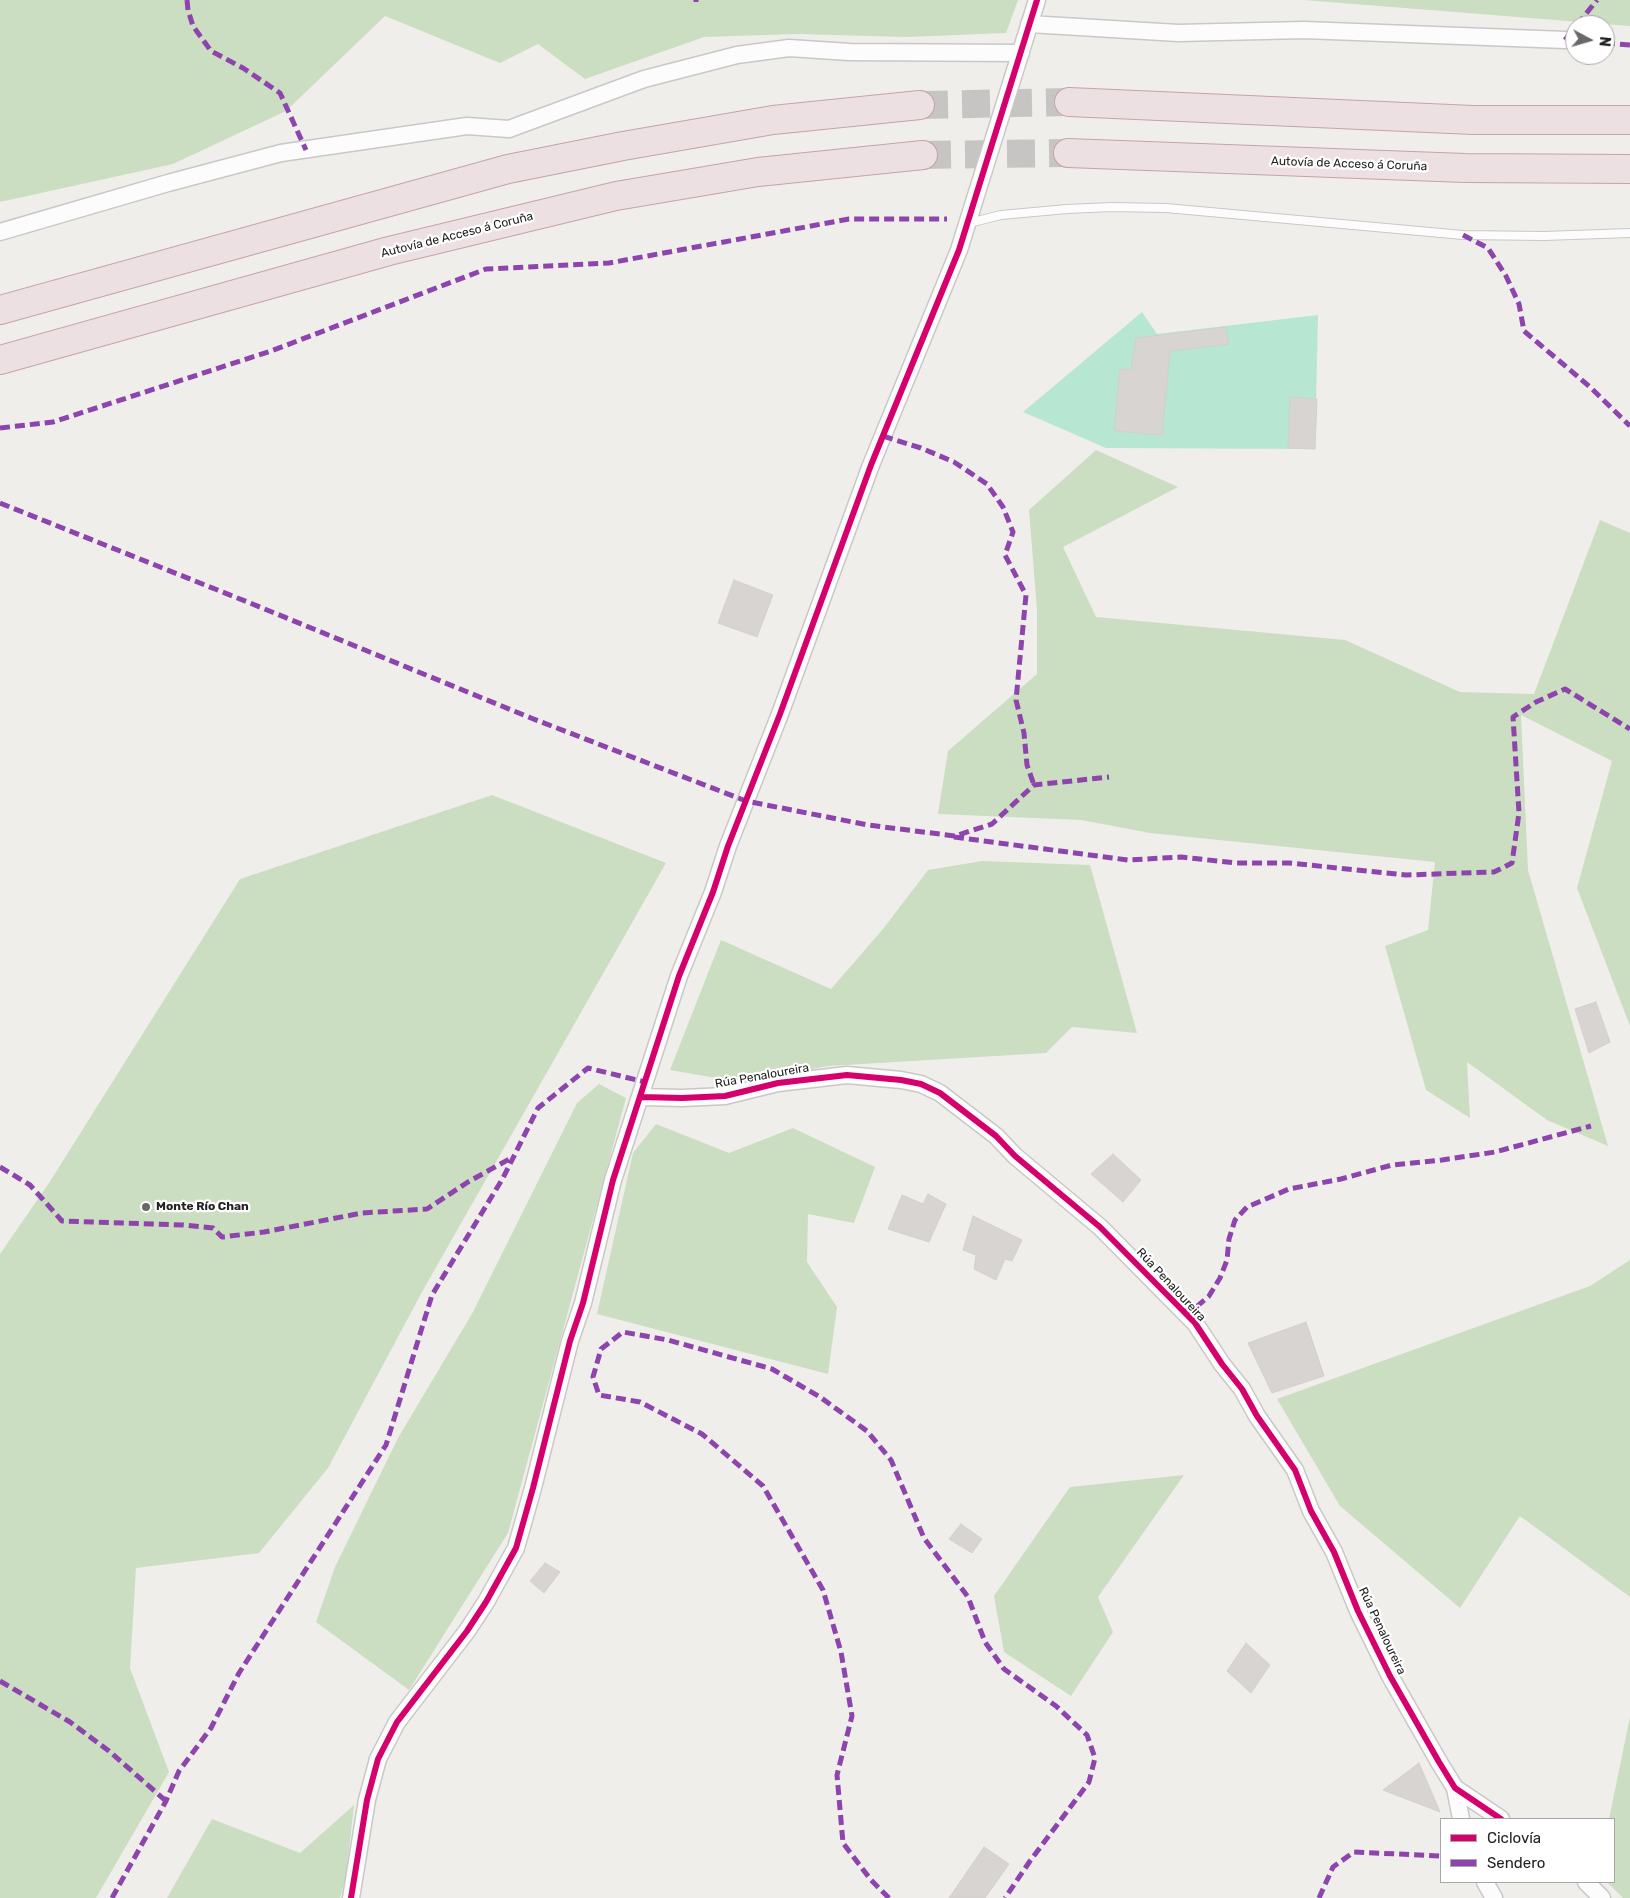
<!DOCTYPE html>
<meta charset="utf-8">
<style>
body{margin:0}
#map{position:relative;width:1630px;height:1898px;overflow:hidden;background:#f0eeeb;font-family:Rubik,sans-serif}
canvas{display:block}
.legend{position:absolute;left:1440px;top:1818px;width:175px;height:65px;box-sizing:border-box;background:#fff;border:1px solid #a7a7a7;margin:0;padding:6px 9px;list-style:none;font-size:15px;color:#222}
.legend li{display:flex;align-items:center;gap:10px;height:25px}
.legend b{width:25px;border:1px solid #a7a7a7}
.north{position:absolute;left:1565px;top:15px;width:50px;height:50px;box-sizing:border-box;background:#fff;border:1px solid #a7a7a7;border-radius:50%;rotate:96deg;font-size:14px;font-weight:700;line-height:20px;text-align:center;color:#222}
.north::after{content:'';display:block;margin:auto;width:18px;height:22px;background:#6a6968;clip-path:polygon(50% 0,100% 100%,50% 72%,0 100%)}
</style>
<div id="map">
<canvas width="1630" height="1898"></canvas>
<ul class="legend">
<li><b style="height:6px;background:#d6006c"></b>Ciclovía</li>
<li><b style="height:6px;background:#8e44ad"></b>Sendero</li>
</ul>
<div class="north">N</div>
</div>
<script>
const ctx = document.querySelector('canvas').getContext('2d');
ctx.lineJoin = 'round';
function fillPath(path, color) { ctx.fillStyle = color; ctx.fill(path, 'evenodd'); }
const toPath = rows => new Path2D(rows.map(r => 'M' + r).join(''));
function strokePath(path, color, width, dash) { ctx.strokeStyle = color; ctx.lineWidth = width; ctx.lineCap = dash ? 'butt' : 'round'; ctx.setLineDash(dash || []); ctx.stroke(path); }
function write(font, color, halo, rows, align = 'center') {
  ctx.font = font + ' Rubik,sans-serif'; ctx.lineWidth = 4.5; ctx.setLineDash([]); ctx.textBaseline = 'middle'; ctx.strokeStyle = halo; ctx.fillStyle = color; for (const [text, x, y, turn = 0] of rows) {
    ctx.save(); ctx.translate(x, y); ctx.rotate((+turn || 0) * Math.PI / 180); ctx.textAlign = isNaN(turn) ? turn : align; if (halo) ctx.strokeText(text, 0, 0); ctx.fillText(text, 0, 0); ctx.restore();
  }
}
fillPath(toPath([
 [0,0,1018,0,1006,33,908,37,797,34,704,37,585,79,538,44,500,63,385,16,286,111,173,164,0,202],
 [1304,0,1630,0,1630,26],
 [1096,450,1178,487,1063,547,1096,617,1345,640,1460,692,1534,694,1600,520,1630,533,1630,1026,1577,888,1612,761,1521,715,1528,870,1608,1146,1547,1120,1467,1062,1470,1118,1426,1090,1385,946,1428,930,1435,862,1150,833,1081,820,938,814,948,751,1037,674,1037,610,1029,510],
 [492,795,666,863,422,1292,328,1468,259,1553,136,1568,130,1668,169,1772,96,1898,0,1898,0,1254,49,1183,240,879],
 [982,861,1090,865,1137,1033,1072,1027,1046,1053,828,1066,739,1082,670,1070,721,940,831,989,883,929,928,870],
 [599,1084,626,1098,508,1533,409,1690,316,1622,335,1567,398,1438,473,1312,577,1103],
 [656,1124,729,1153,793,1128,875,1167,854,1223,808,1214,807,1262,837,1307,828,1374,597,1314,633,1153],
 [1630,1260,1630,1597,1520,1516,1460,1608,1340,1506,1277,1399,1590,1286],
 [1184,1475,1098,1597,1113,1632,1071,1696,1004,1652,994,1596,1070,1487],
 [1630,1717,1630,1898,1623,1898,1607,1882,1614,1882,1614,1819,1609,1819],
 [354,1805,346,1877,340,1898,167,1898,212,1819,300,1853]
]), '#cbdec1');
fillPath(toPath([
 [1142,312,1157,334,1318,315,1315,449,1106,448,1023,412]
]), '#b7e6d2');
const building = toPath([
 [1226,327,1229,344,1170,351,1162,435,1114,431,1120,369,1131,370,1136,338,1226,327],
 [1290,397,1317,399,1315,449,1288,448,1290,397],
 [734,580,773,595,757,637,718,623,734,580],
 [1596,1002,1610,1042,1589,1053,1575,1009,1596,1002],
 [1113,1154,1141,1180,1123,1202,1091,1174,1113,1154],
 [928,1194,946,1204,929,1242,888,1229,902,1195,923,1204,928,1194],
 [973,1216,1022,1240,1012,1261,1005,1259,996,1280,974,1269,976,1255,963,1250,973,1216],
 [1306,1322,1324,1376,1272,1393,1248,1343,1306,1322],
 [961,1524,982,1539,972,1553,949,1539,961,1524],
 [545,1563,560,1572,544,1593,530,1581,545,1563],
 [1246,1643,1270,1665,1251,1693,1227,1671,1246,1643],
 [1419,1763,1440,1812,1383,1790,1419,1763],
 [984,1847,1009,1864,985,1898,949,1898,984,1847]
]);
fillPath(building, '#d7d4d2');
strokePath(building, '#d3d0cc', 1);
strokePath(toPath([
 [920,105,1069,102],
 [923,155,1068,153]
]), '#c7c5c3', 28, [28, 14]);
const service = toPath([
 [969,223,1001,215,1067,209,1112,207,1166,208,1463,235,1544,236,1630,233]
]);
const minor = toPath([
 [1029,24,1178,33,1304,30,1565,40],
 [0,232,168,183,281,153,467,126,509,129,644,79,737,55,789,48,849,52,1021,53],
 [641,1097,682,1098,725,1096,778,1083,847,1075,901,1080,921,1084,940,1093,996,1136,1015,1156,1100,1227,1195,1323,1222,1364,1242,1389,1257,1416,1295,1470,1311,1511,1334,1552,1358,1611,1390,1676,1439,1762,1455,1788,1501,1819],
 [1455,1788,1461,1819],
 [1485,1882,1494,1898],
 [1586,1882,1602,1898],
 [351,1898,367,1800,378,1759,397,1722,467,1631,486,1602,516,1548,533,1488,570,1341,583,1303,613,1180,679,976,713,892,728,846,780,714,871,465,959,250,1037,0]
]);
const motorway = toPath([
 [1069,102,1473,120,1630,120],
 [1068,153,1465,168,1630,169],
 [0,310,508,169,623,146,773,120,920,105],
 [0,360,389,251,616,196,758,172,923,155]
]);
strokePath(service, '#c9c8c7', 10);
strokePath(minor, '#c9c8c7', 19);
strokePath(motorway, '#c5a2ac', 30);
strokePath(service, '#fdfcfc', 8);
strokePath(minor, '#fdfcfc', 16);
strokePath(motorway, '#ece0e2', 28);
strokePath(toPath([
 [187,0,188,10,193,26,211,51,243,68,280,93,306,150],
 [696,2,696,0],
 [1577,25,1597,0],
 [1565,40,1575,27],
 [1605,43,1630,45],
 [1463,235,1488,248,1506,276,1519,304,1524,331,1590,387,1630,426],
 [0,428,53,422,271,351,486,269,609,263,849,219,947,219],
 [883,436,921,448,954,462,987,484,1003,507,1013,532,1005,555,1026,595,1016,700,1024,733,1027,765,1034,785],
 [0,503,250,603,531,718,746,801,868,825,955,836,992,824,1034,785,1109,777],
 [954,837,1128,860,1181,857,1236,863,1289,863,1406,875,1494,872,1512,863,1519,813,1513,717,1536,702,1565,689,1630,729],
 [0,1167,30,1185,62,1221,183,1225,213,1228,222,1237,264,1232,362,1213,427,1209,468,1182,513,1157],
 [1183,1312,1194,1309,1209,1296,1220,1278,1227,1260,1229,1239,1235,1220,1247,1207,1289,1189,1341,1179,1392,1165,1442,1160,1495,1152,1591,1126],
 [0,1681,70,1722,109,1751,166,1801],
 [112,1898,166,1801,179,1771,211,1728,239,1673,386,1445,432,1295,503,1178,538,1108,588,1068,645,1082],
 [889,1898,871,1880,843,1843,837,1775,852,1716,841,1652,823,1590,763,1486,702,1434,640,1402,599,1395,593,1377,601,1349,623,1332,668,1340,772,1369,820,1397,867,1431,891,1460,924,1538,968,1597,985,1642,1004,1669,1056,1706,1087,1735,1095,1758,1089,1782,1030,1861,1005,1898],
 [1319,1898,1333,1867,1354,1852,1441,1856]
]), '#8e44ad', 5, [10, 5]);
strokePath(toPath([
 [641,1097,682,1098,725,1096,778,1083,847,1075,901,1080,921,1084,940,1093,996,1136,1015,1156,1100,1227,1195,1323,1222,1364,1242,1389,1257,1416,1295,1470,1311,1511,1334,1552,1358,1611,1390,1676,1439,1762,1455,1788,1501,1819],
 [351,1898,367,1800,378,1759,397,1722,467,1631,486,1602,516,1548,533,1488,570,1341,583,1303,613,1180,679,976,713,892,728,846,780,714,871,465,959,250,1037,0]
]), '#d6006c', 6);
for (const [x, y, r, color] of [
 [146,1207,5,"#6a6968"]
]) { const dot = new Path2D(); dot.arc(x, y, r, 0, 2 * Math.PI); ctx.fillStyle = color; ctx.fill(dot); strokePath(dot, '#fff', 2); }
write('12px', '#222', '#fff', [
 ["Autovía de Acceso á Coruña",1349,164,2],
 ["Autovía de Acceso á Coruña",457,235,-14],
 ["Rúa Penaloureira",762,1076,-10],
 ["Rúa Penaloureira",1171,1285,47],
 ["Rúa Penaloureira",1382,1631,65]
]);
write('bold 12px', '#222', '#fff', [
 ["Monte Río Chan",156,1207]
], 'left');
</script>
